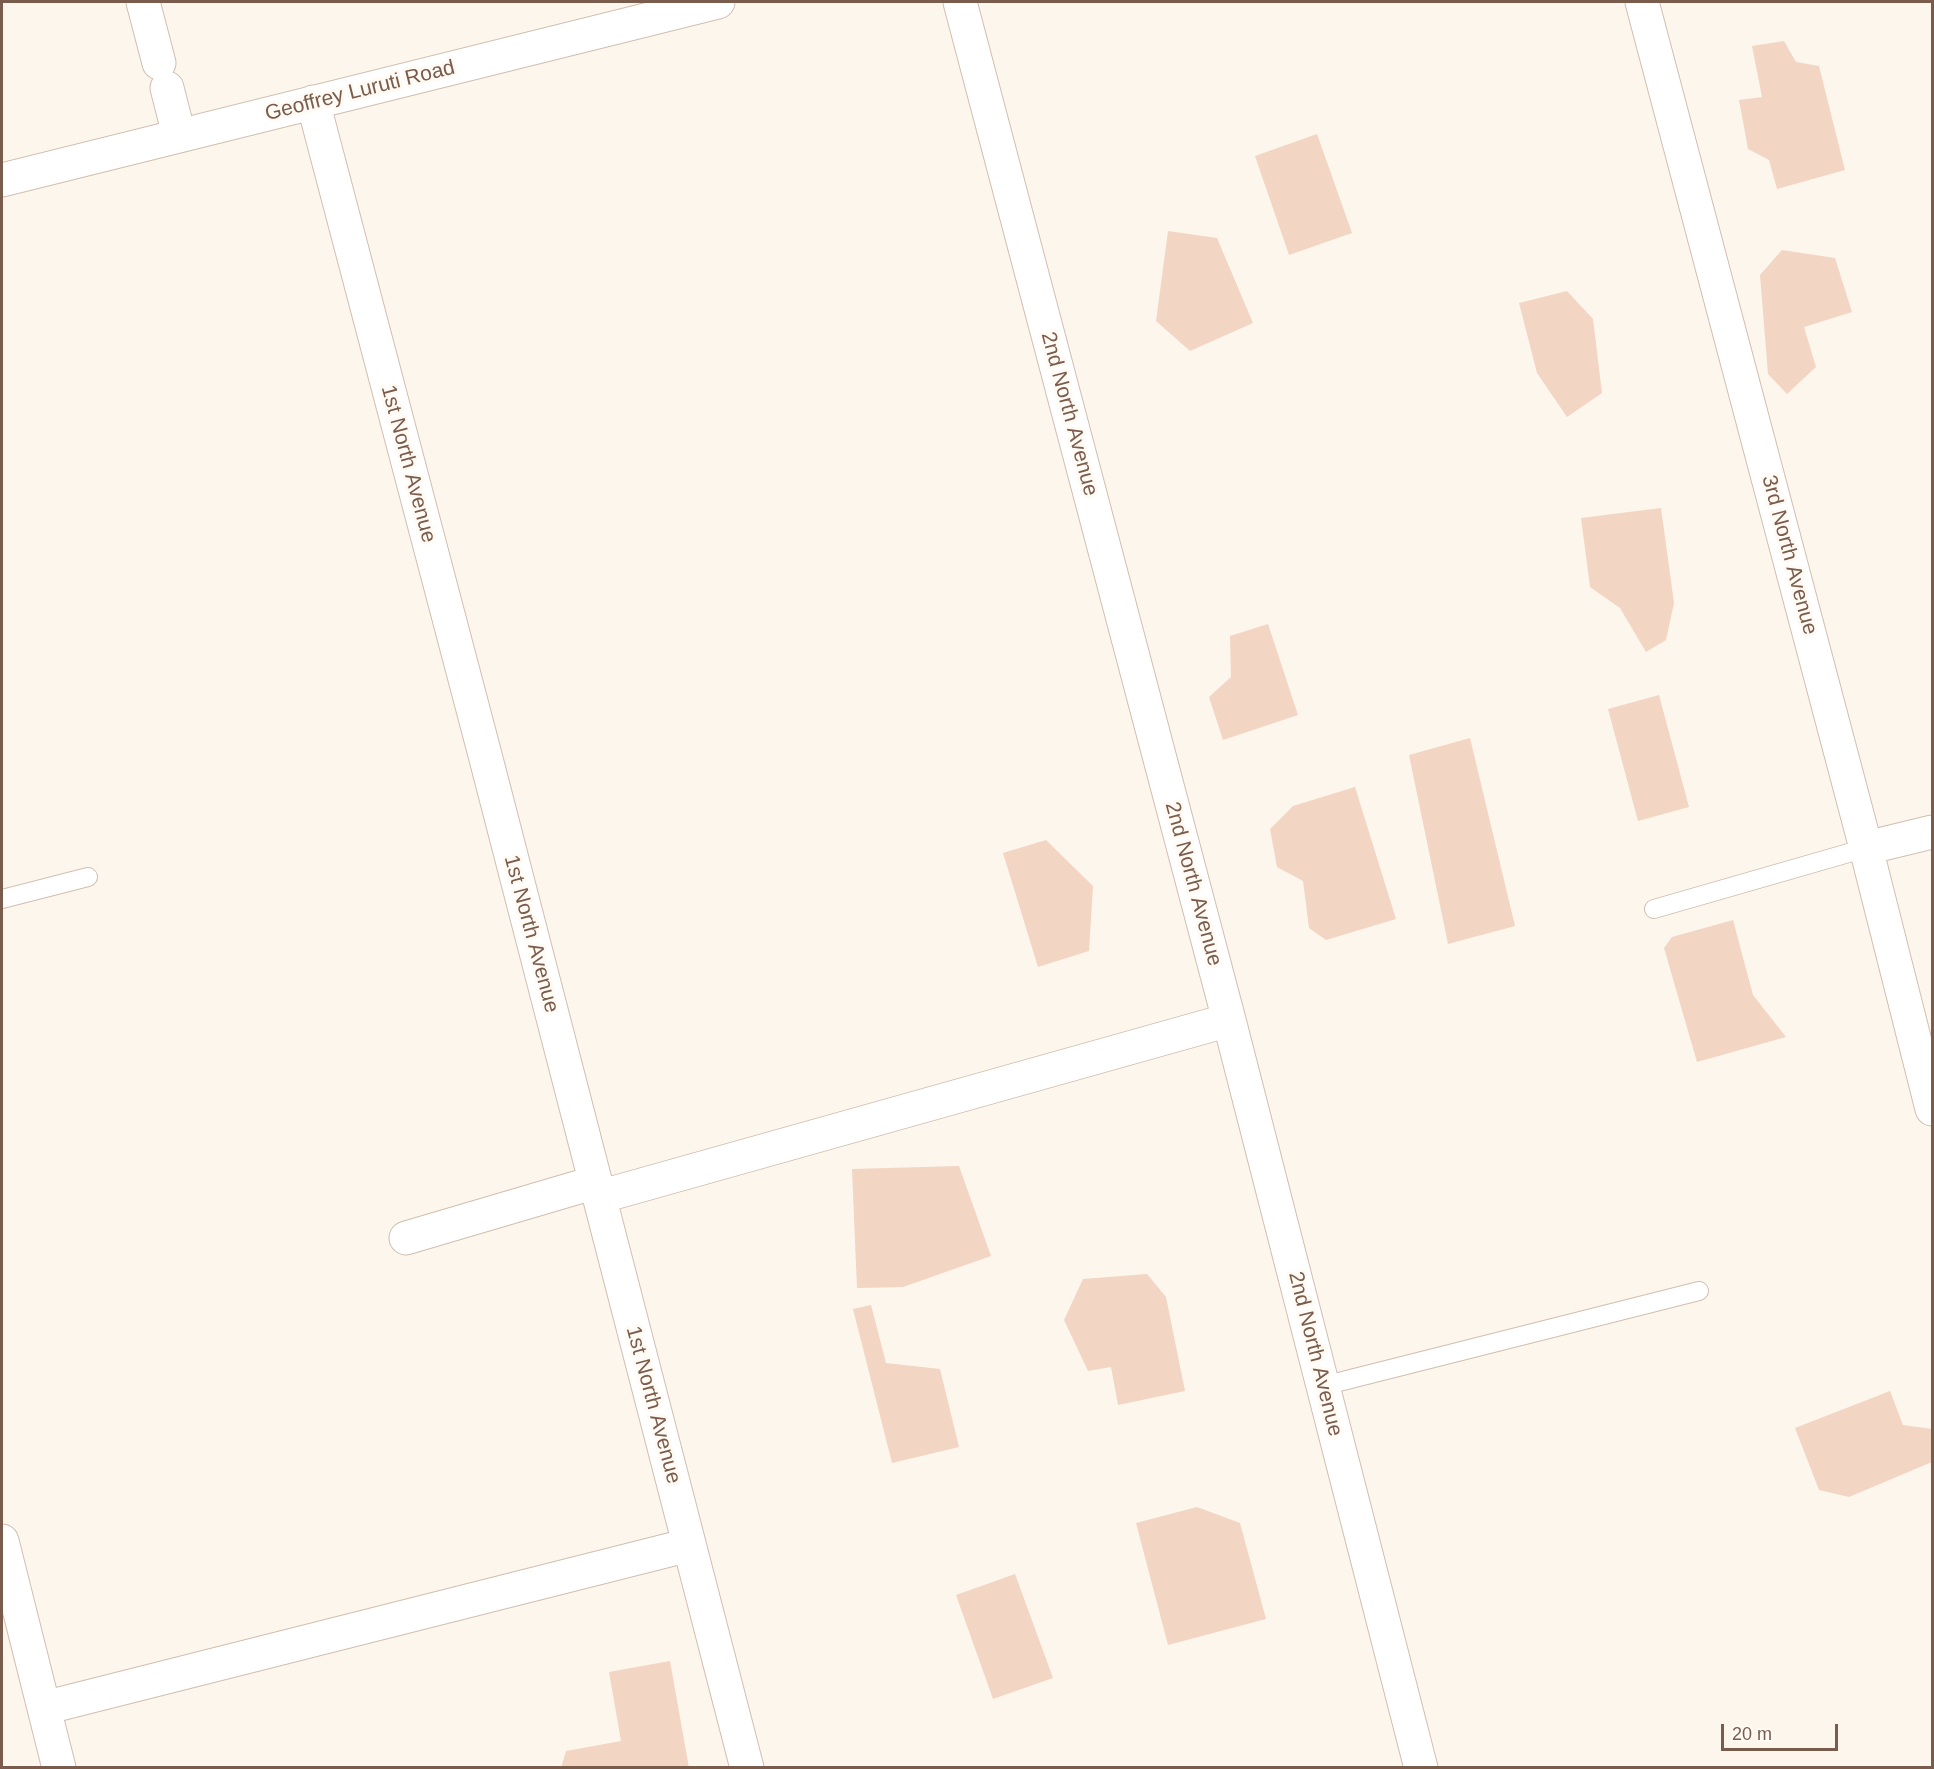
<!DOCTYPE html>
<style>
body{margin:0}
#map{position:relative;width:1934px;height:1769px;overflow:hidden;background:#fdf6ec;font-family:Helvetica,sans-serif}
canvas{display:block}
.frame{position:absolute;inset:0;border:3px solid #7a5c4d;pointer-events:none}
.scale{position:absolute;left:1721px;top:1724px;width:117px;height:27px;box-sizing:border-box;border:3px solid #7a5c4d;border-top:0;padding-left:8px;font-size:18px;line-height:21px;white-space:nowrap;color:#7a5c4d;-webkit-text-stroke:4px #fffaf3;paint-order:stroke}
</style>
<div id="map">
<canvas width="1934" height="1769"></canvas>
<div class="frame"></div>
<div class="scale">20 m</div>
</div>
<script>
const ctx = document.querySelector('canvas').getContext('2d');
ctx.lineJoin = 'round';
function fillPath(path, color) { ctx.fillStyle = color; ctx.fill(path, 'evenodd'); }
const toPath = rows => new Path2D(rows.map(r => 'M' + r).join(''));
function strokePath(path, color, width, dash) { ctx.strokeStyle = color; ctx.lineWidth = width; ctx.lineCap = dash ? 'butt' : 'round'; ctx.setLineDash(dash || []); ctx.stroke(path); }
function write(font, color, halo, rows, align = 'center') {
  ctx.font = font + ' Helvetica,sans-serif'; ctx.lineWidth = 6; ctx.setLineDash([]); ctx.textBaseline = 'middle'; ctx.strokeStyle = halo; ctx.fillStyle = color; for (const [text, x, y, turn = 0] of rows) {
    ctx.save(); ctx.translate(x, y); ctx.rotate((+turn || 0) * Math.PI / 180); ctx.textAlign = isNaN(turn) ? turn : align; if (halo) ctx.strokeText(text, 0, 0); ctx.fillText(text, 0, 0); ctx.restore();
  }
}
fillPath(toPath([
 [1784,41,1796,62,1819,66,1845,170,1777,189,1769,160,1748,149,1739,100,1762,97,1752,46],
 [1317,134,1352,233,1289,255,1255,156],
 [1168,231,1217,238,1253,323,1190,351,1156,321],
 [1782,250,1835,258,1852,312,1804,327,1816,367,1787,394,1768,374,1760,275],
 [1567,291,1593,319,1602,393,1567,417,1537,373,1519,303],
 [1661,508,1674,603,1666,640,1646,652,1620,608,1590,587,1581,518],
 [1268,624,1298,715,1223,740,1209,697,1231,677,1230,636],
 [1659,695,1689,807,1638,821,1608,709],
 [1470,738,1515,926,1448,944,1409,755],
 [1355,787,1396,919,1326,940,1309,928,1303,881,1277,867,1270,829,1293,806],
 [1046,840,1093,886,1089,951,1038,967,1003,853],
 [1733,920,1753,995,1786,1037,1697,1062,1664,948,1672,937],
 [959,1166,991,1256,903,1287,857,1288,852,1169],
 [1147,1274,1166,1297,1185,1391,1118,1405,1111,1367,1088,1371,1064,1320,1083,1279],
 [871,1305,886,1363,940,1369,959,1447,892,1463,853,1309],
 [1890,1391,1903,1425,1932,1429,1932,1462,1849,1497,1819,1490,1795,1428],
 [1197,1507,1240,1523,1266,1619,1168,1645,1136,1523],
 [1015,1574,1053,1678,993,1699,956,1595],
 [670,1661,689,1768,561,1768,566,1751,621,1741,609,1672]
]), '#f3d5c3');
const lane = toPath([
 [2,899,88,877],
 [1654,909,1866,848],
 [1323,1386,1699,1291]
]);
const street = toPath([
 [143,2,159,63],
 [960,2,1229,1020,1421,1768],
 [1642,2,1866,848,1932,1109],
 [167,88,179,135],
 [313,102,484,751,747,1768],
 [2,180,718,2],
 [1866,848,1932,832],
 [599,1197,1229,1020],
 [406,1238,596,1182],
 [2,1541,59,1768],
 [44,1708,689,1545]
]);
strokePath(lane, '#d1beb0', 20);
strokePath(street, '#d1beb0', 35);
strokePath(lane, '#fff', 18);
strokePath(street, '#fff', 33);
write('21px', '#7a5c4d', '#fffaf3', [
 ["Geoffrey Luruti Road",360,91,-14],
 ["2nd North Avenue",1069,414,75],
 ["1st North Avenue",408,464,75],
 ["3rd North Avenue",1789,555,75],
 ["2nd North Avenue",1193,884,75],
 ["1st North Avenue",531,934,75],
 ["2nd North Avenue",1315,1354,76],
 ["1st North Avenue",653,1405,75]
]);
</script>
